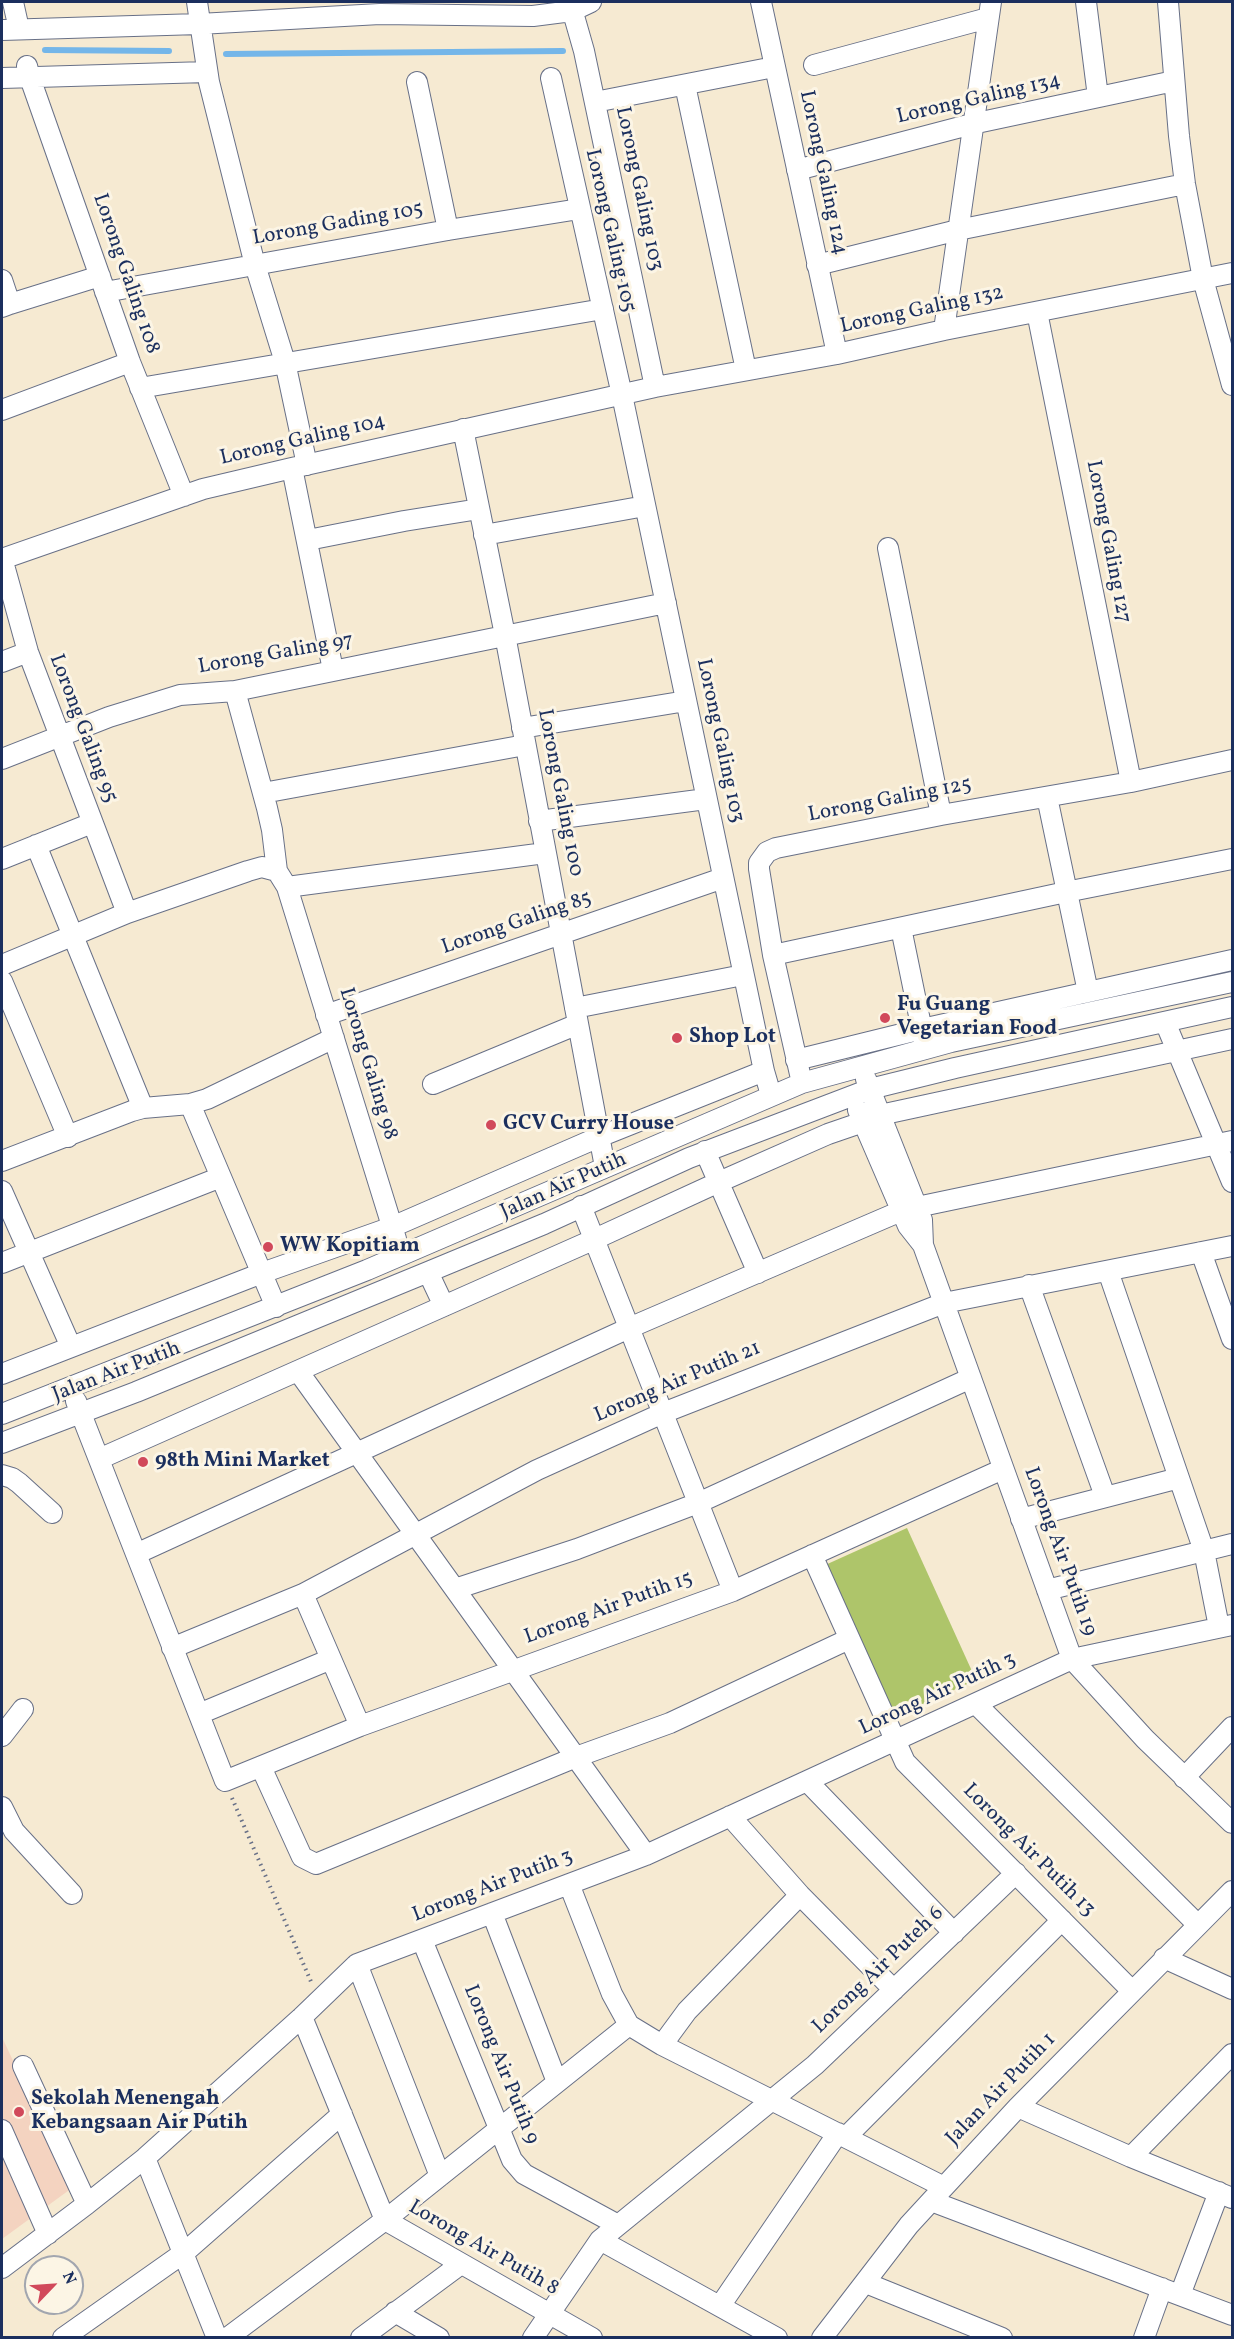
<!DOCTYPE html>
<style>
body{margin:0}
#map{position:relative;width:1234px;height:2339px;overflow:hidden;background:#f6ead2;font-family:Vollkorn,serif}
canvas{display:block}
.frame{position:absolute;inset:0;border:3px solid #1b2f5e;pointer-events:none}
.north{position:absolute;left:24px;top:2255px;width:60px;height:60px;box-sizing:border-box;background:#fcf5e5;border:2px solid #a2a6af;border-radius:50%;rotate:65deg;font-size:16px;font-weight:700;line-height:24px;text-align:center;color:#1b2f5e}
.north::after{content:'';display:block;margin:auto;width:21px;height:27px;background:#d1495b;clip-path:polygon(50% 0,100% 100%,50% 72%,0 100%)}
</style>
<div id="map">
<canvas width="1234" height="2339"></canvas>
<div class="frame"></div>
<div class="north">N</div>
</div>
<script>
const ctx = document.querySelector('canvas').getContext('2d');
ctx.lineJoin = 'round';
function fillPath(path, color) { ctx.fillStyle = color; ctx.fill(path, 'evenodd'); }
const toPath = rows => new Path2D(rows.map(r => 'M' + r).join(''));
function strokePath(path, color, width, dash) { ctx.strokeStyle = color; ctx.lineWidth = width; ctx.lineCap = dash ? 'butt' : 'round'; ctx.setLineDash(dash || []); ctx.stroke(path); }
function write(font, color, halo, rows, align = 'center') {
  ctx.font = font + ' Vollkorn,serif'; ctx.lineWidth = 6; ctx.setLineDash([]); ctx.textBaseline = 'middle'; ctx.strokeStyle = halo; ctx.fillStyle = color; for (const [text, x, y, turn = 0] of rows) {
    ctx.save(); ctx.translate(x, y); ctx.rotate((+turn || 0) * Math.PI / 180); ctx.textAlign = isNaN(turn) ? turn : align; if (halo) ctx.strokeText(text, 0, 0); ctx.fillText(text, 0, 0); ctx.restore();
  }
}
fillPath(toPath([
 [2,2037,72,2188,2,2239]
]), '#f4d3c0');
fillPath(toPath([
 [907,1528,976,1680,892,1718,823,1566]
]), '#aec56a');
strokePath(toPath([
 [45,50,169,51],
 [226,54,563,51]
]), '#74b6e9', 6);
const minor = toPath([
 [13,2,19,29],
 [197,2,209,82,255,265,285,362,307,465],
 [570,2,584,51,655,387],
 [761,2,837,354],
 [1086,2,1098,97],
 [1168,2,1179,136,1185,184,1203,279,1232,385],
 [2,30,199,24,380,14,533,16,572,11,591,2],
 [814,65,988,18],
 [27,66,30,78,130,362,184,496],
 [2,78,207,72],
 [551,78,622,395,764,1071,771,1095],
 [417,82,448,230],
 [685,85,746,370],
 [595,102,774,67],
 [797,170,972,124,1174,81],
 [817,265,958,230,1185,184],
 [2,280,10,304,2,307],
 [105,292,448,230,579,209],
 [10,304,100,276],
 [1037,312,1131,782],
 [944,330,991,2],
 [140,388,603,309],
 [2,410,130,362],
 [463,429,505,635,605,1167],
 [292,468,333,670],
 [484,535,645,506],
 [308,540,404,521,479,509],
 [888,548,941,815],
 [2,558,28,652,127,913],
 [2,559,203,489,292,468,655,387,837,354,944,330,1232,273],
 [2,662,28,652],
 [235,691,267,808,272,830,277,871],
 [522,728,686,701],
 [2,759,109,717,180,695,235,691,666,603],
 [263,793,525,745],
 [1047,797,1088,992],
 [539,821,706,799],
 [36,845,143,1108],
 [2,859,92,823],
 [287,887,545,853],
 [901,928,924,1040],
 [773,955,1066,892,1232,859],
 [2,965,127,913,248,871,262,867,277,871,287,887,396,1239],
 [2,981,68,1137],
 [575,1008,743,975],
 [326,1015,723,878],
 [1165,1022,1232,1182],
 [796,1060,922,1029,1232,960],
 [866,1079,922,1220,923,1245,1072,1659,1145,1739,1232,1823],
 [802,1083,773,955,759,869,759,863,767,852,776,848,941,815,1131,782,1232,760],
 [433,1084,578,1024],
 [190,1104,276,1307],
 [858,1110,908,1226,923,1245],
 [880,1115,1232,1039],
 [705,1151,758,1273],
 [2,1161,132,1111,143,1108,190,1104,207,1099,334,1038],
 [2,1191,71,1347],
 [581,1206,733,1591],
 [917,1207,1232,1141],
 [1201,1252,1232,1339],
 [2,1263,221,1177],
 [1108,1271,1204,1551,1219,1627],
 [428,1272,444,1306],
 [1029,1285,1105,1496],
 [298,1371,646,1855],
 [2,1374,262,1273,392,1227,599,1137,764,1071],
 [76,1401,225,1781,360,1726,733,1591,1003,1469],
 [2,1414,367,1270,802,1083,951,1042,1232,982],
 [2,1443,136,1392,428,1272,544,1224,689,1158,870,1089,955,1068,1232,1007],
 [99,1459,595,1239,719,1182,828,1134,863,1122],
 [2,1475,12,1478,19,1483,52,1513],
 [1021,1519,1179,1478],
 [136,1554,629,1328,901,1211],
 [812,1555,905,1762,1132,1991],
 [455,1589,577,1549,698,1503,971,1378],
 [1047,1590,1232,1544],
 [303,1594,360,1726],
 [172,1648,303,1594,537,1470,663,1413,944,1303,1232,1246],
 [976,1704,1198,1925],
 [199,1714,331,1659],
 [2,1736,23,1709],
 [261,1767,302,1857,316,1864,576,1757,670,1723,849,1639],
 [1184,1778,1232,1727],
 [807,1781,954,1933],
 [2,1807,14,1831,72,1894],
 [730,1816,800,1895,894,1990],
 [569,1884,612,1994,629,2025,662,2045,944,2187],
 [492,1913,557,2082],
 [422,1940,512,2160,524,2174,618,2225],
 [1164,1958,1232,1989],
 [357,1964,440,2176],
 [302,2017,385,2220,592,2338],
 [662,2045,687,2011,800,1895],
 [23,2066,87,2204],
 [1018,2107,1131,2157,1232,2198],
 [2,2130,48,2234],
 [846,2137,1062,1920],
 [1131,2157,1232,2054],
 [145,2158,217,2338],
 [931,2201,1232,2315],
 [600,2240,777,2338],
 [2,2268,87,2204,145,2158,302,2017,357,1964,646,1855,1072,1659,1232,1625],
 [866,2283,1002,2338],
 [1180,2295,1219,2192],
 [720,2306,838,2133],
 [395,2312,439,2338],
 [63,2338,185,2252,342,2114],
 [227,2338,385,2220,629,2025],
 [361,2338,461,2264],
 [533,2338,600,2240,815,2065,1016,1873],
 [822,2338,909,2225,944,2187,1018,2107,1232,1891],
 [1144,2338,1162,2288]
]);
strokePath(minor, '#687087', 22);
strokePath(toPath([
 [232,1798,312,1984]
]), '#687087', 4, [1.5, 4.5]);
strokePath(minor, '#fff', 20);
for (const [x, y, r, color] of [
 [885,1018,6,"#d1495b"],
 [677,1038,6,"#d1495b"],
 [491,1125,6,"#d1495b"],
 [268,1247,6,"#d1495b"],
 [143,1462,6,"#d1495b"],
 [19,2112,6,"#d1495b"]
]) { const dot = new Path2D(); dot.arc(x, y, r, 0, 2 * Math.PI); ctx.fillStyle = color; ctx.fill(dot); strokePath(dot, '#fcf5e5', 2); }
write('21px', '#1b2f5e', '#fcf5e5', [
 ["Lorong Galing 134",979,100,-13],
 ["Lorong Galing 124",822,173,78],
 ["Lorong Galing 103",638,189,78],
 ["Lorong Gading 105",338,225,-10],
 ["Lorong Galing 105",609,231,77],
 ["Lorong Galing 108",125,274,71],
 ["Lorong Galing 132",922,311,-12],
 ["Lorong Galing 104",303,441,-13],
 ["Lorong Galing 127",1107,542,79],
 ["Lorong Galing 97",276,655,-10],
 ["Lorong Galing 95",82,729,69],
 ["Lorong Galing 103",719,741,78],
 ["Lorong Galing 100",559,793,79],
 ["Lorong Galing 125",890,801,-11],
 ["Lorong Galing 85",517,924,-19],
 ["Lorong Galing 98",367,1064,73],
 ["Jalan Air Putih",564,1187,-24],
 ["Jalan Air Putih",117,1373,-21],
 ["Lorong Air Putih 21",678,1383,-23],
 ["Lorong Air Putih 19",1059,1552,70],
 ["Lorong Air Putih 15",609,1609,-20],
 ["Lorong Air Putih 3",938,1695,-25],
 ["Lorong Air Putih 13",1028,1851,45],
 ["Lorong Air Putih 3",493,1887,-21],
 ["Lorong Air Puteh 6",879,1971,-44],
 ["Lorong Air Putih 9",500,2065,68],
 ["Jalan Air Putih 1",1002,2090,-46],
 ["Lorong Air Putih 8",483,2249,30]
]);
write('bold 21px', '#1b2f5e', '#fcf5e5', [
 ["Fu Guang",897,1006],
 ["Vegetarian Food",897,1030],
 ["Shop Lot",689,1038],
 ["GCV Curry House",503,1125],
 ["WW Kopitiam",280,1247],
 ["98th Mini Market",155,1462],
 ["Sekolah Menengah",31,2100],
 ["Kebangsaan Air Putih",31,2124]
], 'left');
</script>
